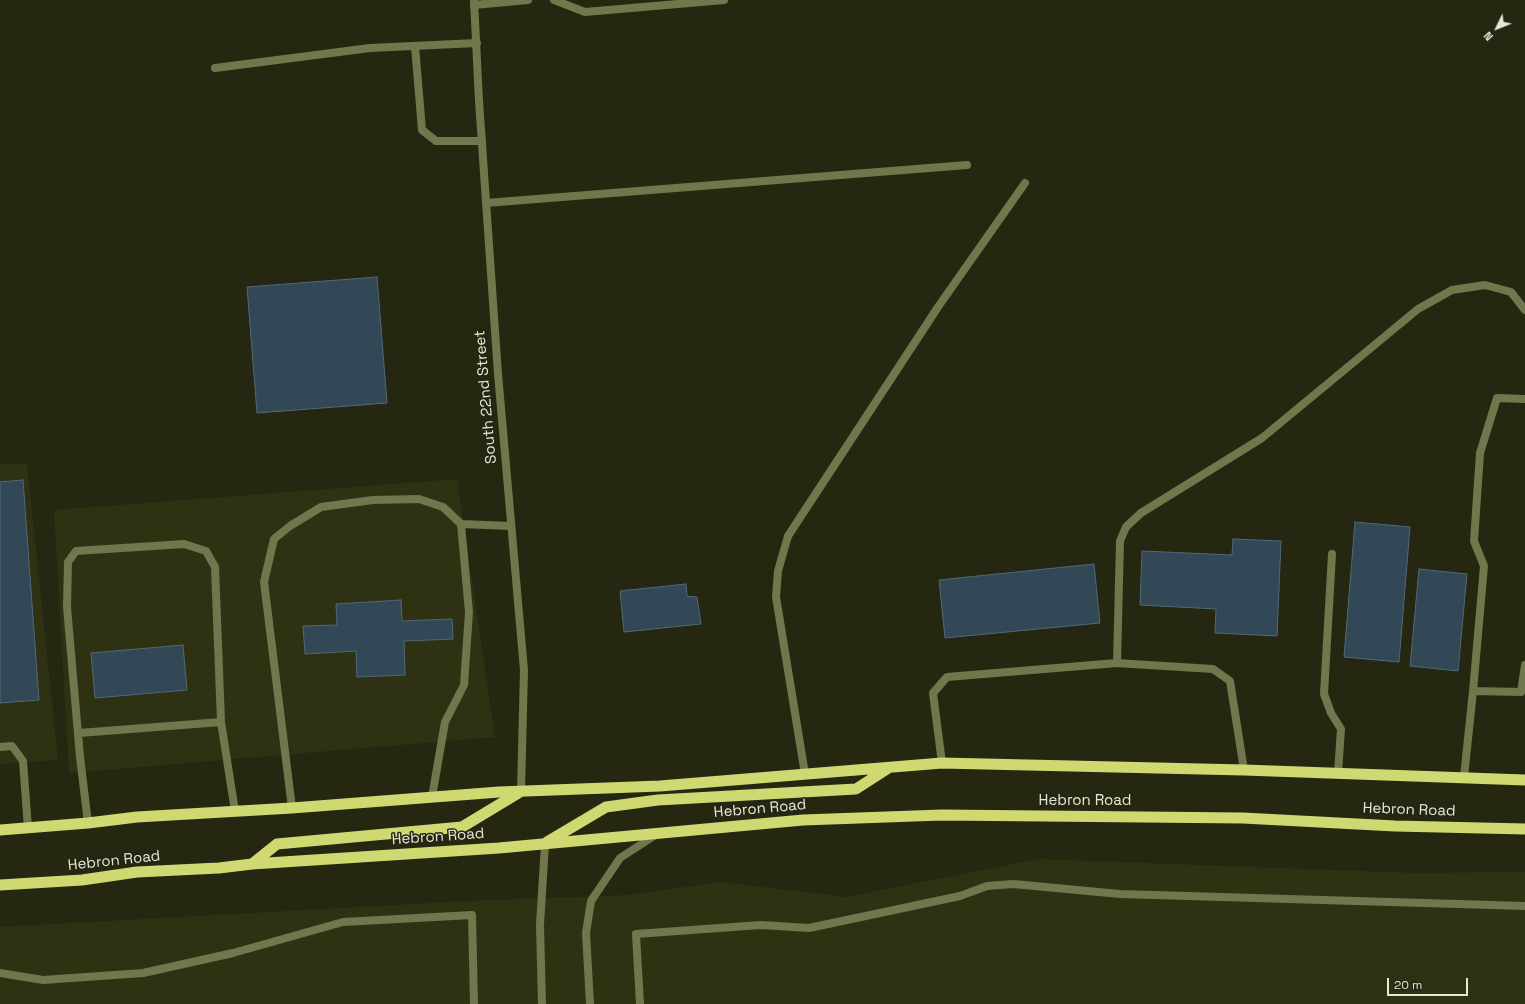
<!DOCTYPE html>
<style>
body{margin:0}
#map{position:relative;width:1525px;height:1004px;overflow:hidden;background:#262711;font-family:"Space Grotesk",sans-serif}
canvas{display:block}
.north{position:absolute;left:1477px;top:8px;width:40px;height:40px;-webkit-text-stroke:3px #262711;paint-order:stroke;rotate:227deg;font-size:11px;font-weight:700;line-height:16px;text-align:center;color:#e5e7d9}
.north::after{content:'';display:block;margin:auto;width:14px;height:18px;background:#e5e7d9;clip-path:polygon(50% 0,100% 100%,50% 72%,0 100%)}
.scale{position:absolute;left:1387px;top:978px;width:81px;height:18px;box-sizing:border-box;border:2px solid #e5e7d9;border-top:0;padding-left:5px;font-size:12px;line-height:14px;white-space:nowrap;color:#e5e7d9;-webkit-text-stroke:3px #262711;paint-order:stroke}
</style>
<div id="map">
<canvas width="1525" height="1004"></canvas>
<div class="north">N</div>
<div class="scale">20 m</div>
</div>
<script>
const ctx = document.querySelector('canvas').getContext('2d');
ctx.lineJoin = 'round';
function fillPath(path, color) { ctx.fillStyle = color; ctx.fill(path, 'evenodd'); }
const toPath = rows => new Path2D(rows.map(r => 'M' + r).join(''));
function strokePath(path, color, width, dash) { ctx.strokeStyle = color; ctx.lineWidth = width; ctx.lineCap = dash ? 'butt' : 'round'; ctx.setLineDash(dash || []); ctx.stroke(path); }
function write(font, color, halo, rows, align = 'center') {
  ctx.font = font + ' "Space Grotesk",sans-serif'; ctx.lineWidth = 3; ctx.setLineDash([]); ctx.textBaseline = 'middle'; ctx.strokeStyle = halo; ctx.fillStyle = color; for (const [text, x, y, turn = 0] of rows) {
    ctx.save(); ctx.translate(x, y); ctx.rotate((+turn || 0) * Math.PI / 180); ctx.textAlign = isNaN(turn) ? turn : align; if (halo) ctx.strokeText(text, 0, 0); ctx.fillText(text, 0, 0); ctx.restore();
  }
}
fillPath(toPath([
 [0,464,27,464,58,760,0,764],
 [457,479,495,737,69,773,54,510],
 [1038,859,1414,873,1525,872,1525,1004,0,1004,0,927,468,901,629,895,721,882,846,897]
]), '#2f3113');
const building = toPath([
 [377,277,387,403,257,413,247,287,377,277],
 [23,480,39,700,0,703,0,482,23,480],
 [1355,522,1410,527,1399,662,1344,657,1355,522],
 [1233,539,1281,541,1277,636,1215,633,1216,609,1140,605,1142,551,1232,555,1233,539],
 [1094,564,1100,623,945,638,939,580,1094,564],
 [1419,569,1467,574,1458,671,1410,666,1419,569],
 [686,584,687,596,697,597,701,624,624,632,620,591,686,584],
 [401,600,402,621,452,619,453,639,404,641,405,675,357,677,356,651,305,654,303,626,337,625,336,604,401,600],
 [183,645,187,690,95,698,91,653,183,645]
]);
fillPath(building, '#324857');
strokePath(building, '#526879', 1);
strokePath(toPath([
 [554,0,585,12,724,0],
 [474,5,528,0],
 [415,46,422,130,436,141,482,141],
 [215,68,370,48,477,43],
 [486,203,967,165],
 [461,524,511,526],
 [1332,554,1324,694,1331,713,1341,729,1338,773],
 [1117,663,1120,541,1126,527,1141,513,1262,438,1418,309,1452,290,1485,285,1511,292,1525,310],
 [1473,691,1484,566,1474,541,1480,453,1497,398,1525,399],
 [79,733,221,722,235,811],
 [0,747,12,746,23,761,28,828],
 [942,763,933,693,947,677,1117,663,1213,669,1230,681,1244,770],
 [805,774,776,597,778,571,788,536,938,307,1025,183],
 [1464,777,1473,691,1521,692],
 [292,808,264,582,274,539,290,526,321,507,373,500,419,499,443,507,461,524,469,612,464,685,445,722,432,797],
 [88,823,80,757,67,607,68,562,76,551,184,544,206,551,215,567,221,722],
 [0,973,43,980,143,973,233,953,343,922,472,915,474,1004],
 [542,1004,540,925,545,844],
 [590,1004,586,933,591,901,620,858,657,834],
 [640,1004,636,934,761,925,809,928,960,896,987,886,1013,884,1120,894,1525,906]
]), '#72764c', 8);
strokePath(toPath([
 [474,0,479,101,498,374,524,670,521,791],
 [1521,692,1525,665]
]), '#72764c', 8);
strokePath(toPath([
 [0,830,88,823,137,817,292,808,499,792,660,786,942,763,1244,770,1525,780],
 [547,842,606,807,658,800,856,789,887,769],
 [252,864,277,844,462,827,520,792],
 [0,885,82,880,137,872,219,868,252,864,499,848,803,820,942,815,1243,818,1395,826,1525,829]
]), '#d0d872', 11);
write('15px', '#e5e7d9', '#262711', [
 ["South 22nd Street",486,397,-95],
 ["Hebron Road",1085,801],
 ["Hebron Road",760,809,-5],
 ["Hebron Road",1409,810,2],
 ["Hebron Road",438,837,-4],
 ["Hebron Road",114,861,-6]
]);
</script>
